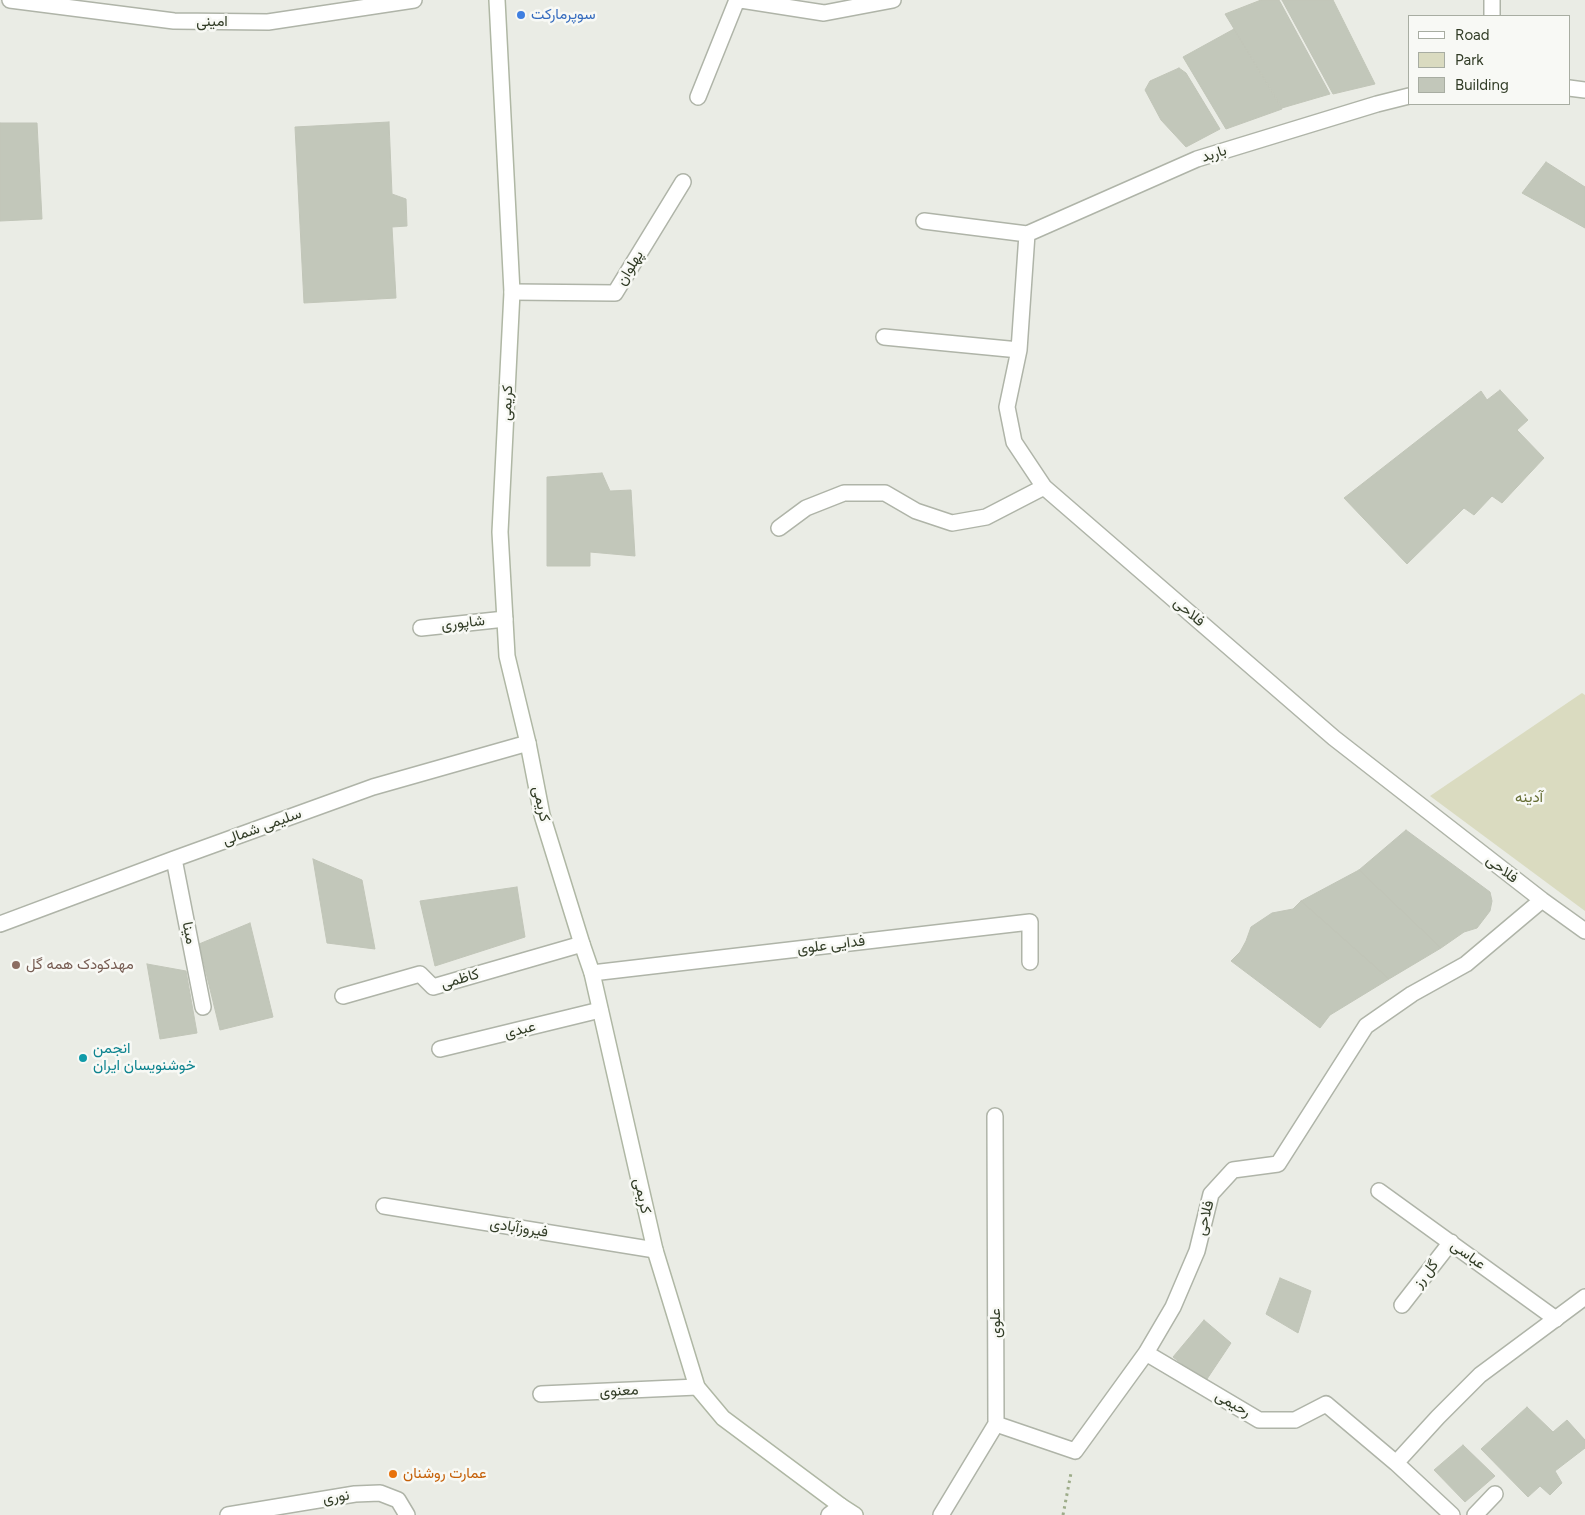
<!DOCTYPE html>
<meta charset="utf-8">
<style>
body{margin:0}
#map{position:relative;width:1585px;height:1515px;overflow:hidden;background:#eaece5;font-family:Figtree,sans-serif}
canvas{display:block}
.legend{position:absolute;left:1408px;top:15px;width:162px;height:90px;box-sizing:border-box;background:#f8f9f5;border:1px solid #a8ada2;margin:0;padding:6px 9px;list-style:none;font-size:15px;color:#313c26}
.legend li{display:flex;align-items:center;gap:10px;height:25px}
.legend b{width:25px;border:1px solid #a8ada2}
</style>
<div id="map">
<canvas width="1585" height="1515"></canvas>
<ul class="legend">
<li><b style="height:6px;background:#fff"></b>Road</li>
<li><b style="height:14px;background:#dadbc0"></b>Park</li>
<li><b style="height:14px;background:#c2c7ba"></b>Building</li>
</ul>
</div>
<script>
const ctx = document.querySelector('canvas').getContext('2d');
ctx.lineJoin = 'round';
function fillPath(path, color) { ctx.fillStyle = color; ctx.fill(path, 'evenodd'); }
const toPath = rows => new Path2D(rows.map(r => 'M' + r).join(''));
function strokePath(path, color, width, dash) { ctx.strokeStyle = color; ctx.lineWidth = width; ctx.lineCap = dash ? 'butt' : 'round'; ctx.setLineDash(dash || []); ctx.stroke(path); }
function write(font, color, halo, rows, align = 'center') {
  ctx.font = font + ' Figtree,Vazirmatn,sans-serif'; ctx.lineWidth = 5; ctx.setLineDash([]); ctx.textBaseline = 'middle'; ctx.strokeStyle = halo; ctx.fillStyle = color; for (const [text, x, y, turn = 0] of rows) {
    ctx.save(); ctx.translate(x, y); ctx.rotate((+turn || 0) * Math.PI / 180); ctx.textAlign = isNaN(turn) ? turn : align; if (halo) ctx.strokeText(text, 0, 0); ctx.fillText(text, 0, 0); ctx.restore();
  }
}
fillPath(toPath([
 [1582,693,1585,695,1585,911,1430,796]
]), '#dadbc0');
const building = toPath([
 [1261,0,1279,0,1330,94,1282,108,1225,14,1261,0],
 [1282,0,1333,0,1375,84,1333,94,1282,0],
 [1234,29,1282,109,1226,129,1183,57,1234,29],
 [1179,68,1186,73,1220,129,1186,147,1161,120,1145,90,1150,81,1179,68],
 [389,122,392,194,406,199,407,226,392,227,396,298,304,303,295,127,389,122],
 [0,123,37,123,42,219,0,221,0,123],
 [1546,162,1585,187,1585,228,1522,193,1546,162],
 [1500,390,1528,420,1517,430,1544,458,1502,503,1492,496,1474,515,1464,508,1407,564,1344,498,1481,391,1487,400,1500,390],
 [602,473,610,491,631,490,635,556,590,552,590,566,547,566,547,477,602,473],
 [1406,830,1490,892,1492,901,1490,911,1477,928,1464,932,1441,948,1359,870,1406,830],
 [313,859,362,880,375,949,327,943,313,859],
 [1359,870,1441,948,1389,979,1301,901,1359,870],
 [517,887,525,937,435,966,420,901,517,887],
 [1301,901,1389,979,1330,1015,1320,1028,1231,961,1240,952,1246,941,1251,927,1272,913,1293,909,1301,901],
 [250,923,273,1017,220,1030,199,944,250,923],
 [147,964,186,971,197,1033,160,1039,147,964],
 [1280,1278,1311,1291,1298,1333,1266,1314,1280,1278],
 [1204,1320,1231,1343,1205,1382,1173,1357,1204,1320],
 [1527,1407,1553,1432,1567,1420,1585,1440,1585,1448,1555,1471,1562,1483,1550,1495,1540,1486,1528,1497,1481,1449,1527,1407],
 [1463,1445,1495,1476,1465,1502,1434,1470,1463,1445]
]);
fillPath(building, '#c2c7ba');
strokePath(building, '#c1c5b8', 1);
const service = toPath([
 [421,628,505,619],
 [1379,1191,1556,1319],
 [1402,1305,1451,1242]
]);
const minor = toPath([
 [10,0,174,21,268,22,414,0],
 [741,0,824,13,893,0],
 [1492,16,1492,0],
 [1569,88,1585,90],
 [698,97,737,0],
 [924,221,1027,234],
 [1027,234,1019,350,1007,407,1014,442,1044,487,1334,738,1542,900,1585,931],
 [1027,234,1197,159,1377,104,1409,96],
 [512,292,615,293,683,182],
 [884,337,1019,350],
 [779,528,806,508,844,493,885,493,916,511,952,523,986,517,1044,487],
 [174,859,203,1007],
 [0,924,174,859,373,787,528,743],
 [592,973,1030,922,1030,962],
 [343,996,420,974,433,987,582,944],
 [440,1049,600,1010],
 [384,1206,655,1250],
 [1146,1353,1259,1420,1295,1420,1326,1404,1396,1463,1452,1515],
 [541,1394,697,1387],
 [996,1424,1075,1451,1146,1353,1173,1307,1197,1251,1211,1194,1233,1170,1278,1164,1366,1026,1412,994,1466,964,1542,900],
 [1396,1463,1438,1417,1480,1375,1585,1297],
 [228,1515,355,1494,380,1493,398,1500,407,1515],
 [829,1515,841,1506],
 [941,1515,996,1424,995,1116],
 [1475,1515,1495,1494]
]);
const secondary = toPath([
 [497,0,512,292,500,532,507,656,528,743,542,815,582,944,592,973,655,1250,697,1387,723,1418,841,1506,855,1515]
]);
strokePath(service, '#afb4a8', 18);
strokePath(minor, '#afb4a8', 18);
strokePath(secondary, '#afb7a4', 18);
strokePath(toPath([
 [1063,1515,1071,1473]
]), '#9dac89', 3, [2.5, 4]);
strokePath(service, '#fff', 15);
strokePath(minor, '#fff', 15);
strokePath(secondary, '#fff', 15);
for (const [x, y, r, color] of [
 [521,15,5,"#3f7fe0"],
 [16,965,5,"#8d6e63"],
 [83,1058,5,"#0f9aa8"],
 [393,1474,5,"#e8710a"]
]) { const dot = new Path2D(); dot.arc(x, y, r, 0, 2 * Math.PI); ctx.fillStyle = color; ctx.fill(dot); strokePath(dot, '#f8f9f5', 2); }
write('15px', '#366cbe', '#f8f9f5', [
 ["سوپرمارکت",531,15]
], 'left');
write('15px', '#313c26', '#f8f9f5', [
 ["امینی",212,22],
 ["باربد",1214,154,-18],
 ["پهلوان",630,268,-59],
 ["کریمی",507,403,-87],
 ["فلاحی",1189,612,41],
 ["شاپوری",463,623,-6],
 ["کریمی",541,804,77],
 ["سلیمی شمالی",262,827,-20],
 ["فلاحی",1502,869,38],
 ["مینا",189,933,79],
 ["فدایی علوی",831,945,-7],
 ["کاظمی",460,979,-16],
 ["عبدی",520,1030,-14],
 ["کریمی",642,1196,77],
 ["فلاحی",1205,1218,-76],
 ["فیروزآبادی",519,1228,9],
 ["عباسی",1468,1255,36],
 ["گل رز",1426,1274,-52],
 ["علوی",996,1323,-90],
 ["معنوی",619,1391,-3],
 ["رحیمی",1233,1404,30],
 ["نوری",336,1497,-9]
]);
write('15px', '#666e34', '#f8f9f5', [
 ["آدینه",1529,798]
]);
write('15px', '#785e54', '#f8f9f5', [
 ["مهدکودک همه گل",26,965]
], 'left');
write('15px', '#0d838f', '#f8f9f5', [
 ["انجمن",93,1049],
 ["خوشنویسان ایران",93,1066]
], 'left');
write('15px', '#c56008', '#f8f9f5', [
 ["عمارت روشنان",403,1474]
], 'left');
</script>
